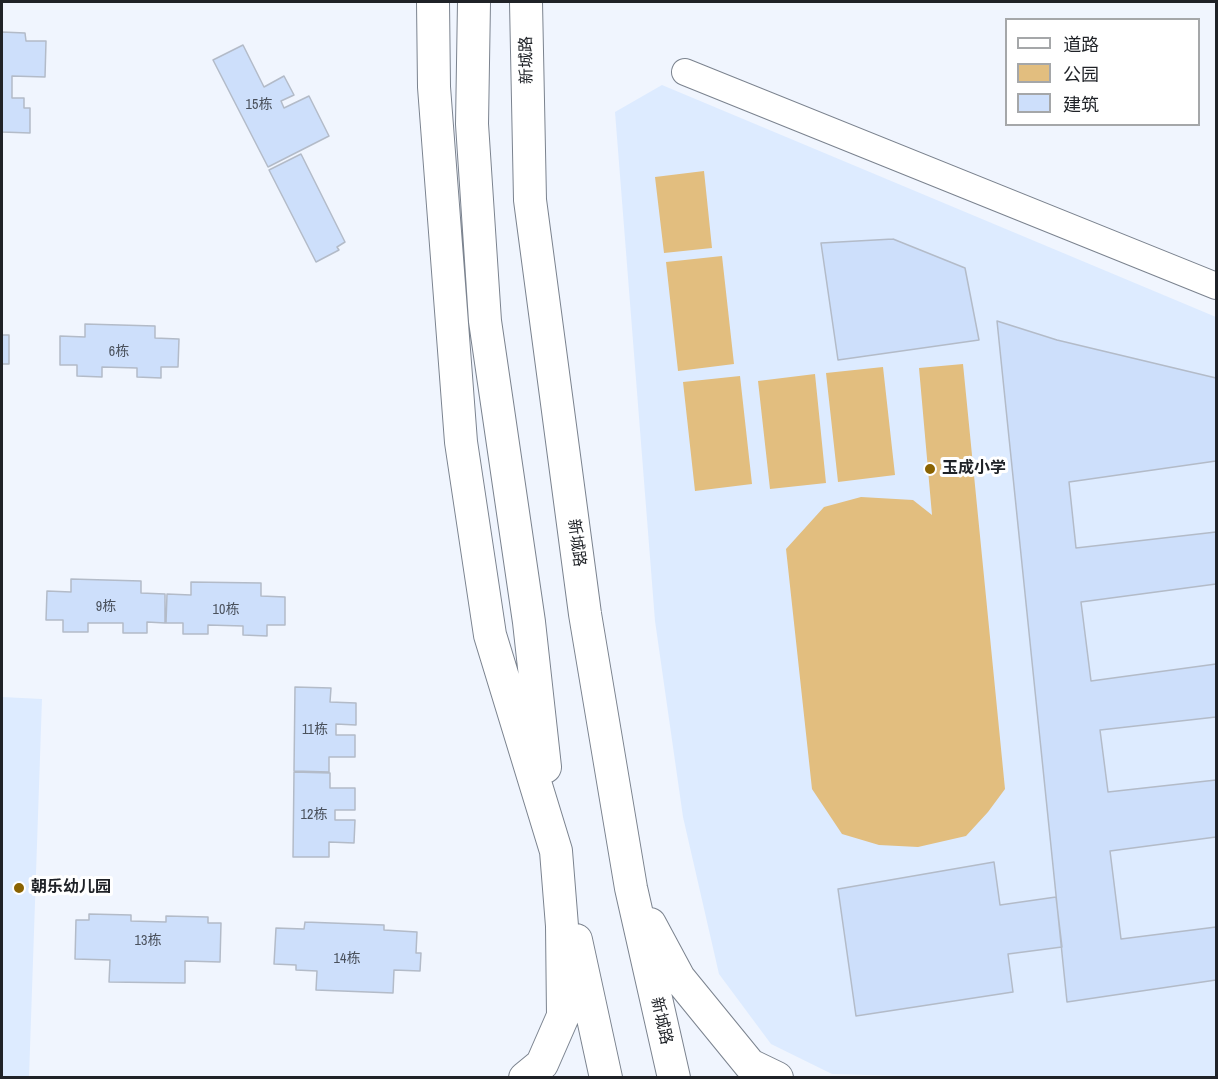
<!DOCTYPE html>
<meta charset="utf-8">
<style>
body{margin:0}
#map{position:relative;width:1218px;height:1079px;overflow:hidden;background:#f0f5fe;font-family:"Archivo Narrow","Noto Sans SC",sans-serif}
canvas{display:block}
.frame{position:absolute;inset:0;border:3px solid #1f2227;pointer-events:none}
.legend{position:absolute;left:1005px;top:18px;width:195px;height:108px;box-sizing:border-box;background:#fff;border:2px solid #a5a7a9;margin:0;padding:8px 10px;list-style:none;font-size:18px;color:#1f2227}
.legend li{display:flex;align-items:center;gap:12px;height:30px}
.legend b{width:30px;border:2px solid #a5a7a9}
</style>
<div id="map">
<canvas width="1218" height="1079"></canvas>
<div class="frame"></div>
<ul class="legend">
<li><b style="height:8px;background:#fff"></b>道路</li>
<li><b style="height:16px;background:#e2be7f"></b>公园</li>
<li><b style="height:16px;background:#cddffb"></b>建筑</li>
</ul>
</div>
<script>
const ctx = document.querySelector('canvas').getContext('2d');
ctx.lineJoin = 'round';
function fillPath(path, color) { ctx.fillStyle = color; ctx.fill(path, 'evenodd'); }
const toPath = rows => new Path2D(rows.map(r => 'M' + r).join(''));
function strokePath(path, color, width, dash) { ctx.strokeStyle = color; ctx.lineWidth = width; ctx.lineCap = dash ? 'butt' : 'round'; ctx.setLineDash(dash || []); ctx.stroke(path); }
function write(font, color, halo, rows, align = 'center') {
  ctx.font = font + ' "Archivo Narrow","Noto Sans SC",sans-serif'; ctx.lineWidth = 6; ctx.setLineDash([]); ctx.textBaseline = 'middle'; ctx.strokeStyle = halo; ctx.fillStyle = color; for (const [text, x, y, turn = 0] of rows) {
    ctx.save(); ctx.translate(x, y); ctx.rotate((+turn || 0) * Math.PI / 180); ctx.textAlign = isNaN(turn) ? turn : align; if (halo) ctx.strokeText(text, 0, 0); ctx.fillText(text, 0, 0); ctx.restore();
  }
}
fillPath(toPath([
 [662,85,1216,317,1216,1077,973,1078,832,1074,771,1044,719,974,683,817,655,621,615,112],
 [2,697,42,699,29,1077,2,1077]
]), '#ddebff');
fillPath(toPath([
 [704,171,712,248,664,253,655,177],
 [722,256,734,364,678,371,666,262],
 [963,364,1005,789,988,812,966,836,918,847,879,845,842,834,812,789,786,549,824,507,861,497,913,500,932,515,919,368],
 [883,367,895,475,838,482,826,373],
 [815,374,826,483,770,489,758,381],
 [740,376,752,484,695,491,683,382]
]), '#e2be7f');
const building = toPath([
 [2,32,25,33,26,41,46,41,45,77,12,76,12,98,24,98,24,108,30,108,30,133,2,132,2,32],
 [243,45,264,87,284,76,294,95,281,101,284,108,309,96,329,136,268,167,213,60,243,45],
 [301,154,345,242,337,247,339,250,316,262,269,170,301,154],
 [893,239,965,268,979,340,838,360,821,243,893,239],
 [997,321,1057,340,1216,378,1216,461,1069,482,1076,548,1216,532,1216,584,1081,602,1091,681,1216,664,1216,717,1100,730,1108,792,1216,780,1216,837,1110,851,1121,939,1216,927,1216,980,1067,1002,997,321],
 [85,324,155,326,155,338,179,339,178,367,161,367,161,378,137,377,137,368,102,367,102,377,77,376,77,365,60,365,60,336,85,337,85,324],
 [2,335,9,335,9,364,2,364,2,335],
 [71,579,141,581,141,593,165,594,165,623,147,622,147,633,123,633,123,623,88,623,88,632,63,632,63,620,46,620,47,591,71,592,71,579],
 [191,582,261,583,261,596,285,597,285,625,267,625,267,636,243,635,243,626,208,625,208,634,183,634,183,623,166,623,167,594,191,595,191,582],
 [295,687,331,688,330,702,356,703,356,725,336,724,336,735,355,735,355,757,329,757,329,772,294,771,295,687],
 [294,772,330,773,330,788,355,788,355,810,335,810,335,820,355,820,354,843,329,842,329,857,293,857,294,772],
 [994,862,1000,905,1056,897,1062,947,1008,954,1013,992,856,1016,838,889,994,862],
 [89,914,131,915,131,921,166,922,166,916,208,917,208,923,221,923,220,962,185,961,185,983,109,982,110,960,75,959,76,920,89,920,89,914],
 [305,922,384,925,384,930,417,932,416,953,421,953,420,971,394,970,393,993,316,990,317,971,296,970,296,965,274,964,276,928,304,929,305,922]
]);
fillPath(building, '#cddffb');
strokePath(building, '#b3bbc8', 1.5);
const minor = toPath([
 [685,72,1216,286]
]);
const tertiary = toPath([
 [433,2,434,87,461,442,490,635,556,851,562,926,563,1016,542,1064,525,1078],
 [474,2,472,124,485,321,529,622,545,767],
 [526,2,530,200,585,614,631,888,674,1078],
 [650,924,679,978,750,1065,777,1078],
 [576,940,606,1078]
]);
strokePath(minor, '#7b838f', 28);
strokePath(tertiary, '#7b838f', 34);
strokePath(minor, '#fff', 26);
strokePath(tertiary, '#fff', 32);
for (const [x, y, r, color] of [
 [930,469,6,"#8a6302"],
 [19,888,6,"#8a6302"]
]) { const dot = new Path2D(); dot.arc(x, y, r, 0, 2 * Math.PI); ctx.fillStyle = color; ctx.fill(dot); strokePath(dot, '#fff', 2); }
write('14px', '#4a515c', null, [
 ["15栋",259,105],
 ["6栋",119,352],
 ["9栋",106,607],
 ["10栋",226,610],
 ["11栋",315,730],
 ["12栋",314,815],
 ["13栋",148,941],
 ["14栋",347,959]
]);
write('16px', '#1f2227', '#fff', [
 ["新城路",527,60,-91],
 ["新城路",576,543,82],
 ["新城路",661,1021,77]
]);
write('bold 16px', '#1f2227', '#fff', [
 ["玉成小学",942,469],
 ["朝乐幼儿园",31,888]
], 'left');
</script>
